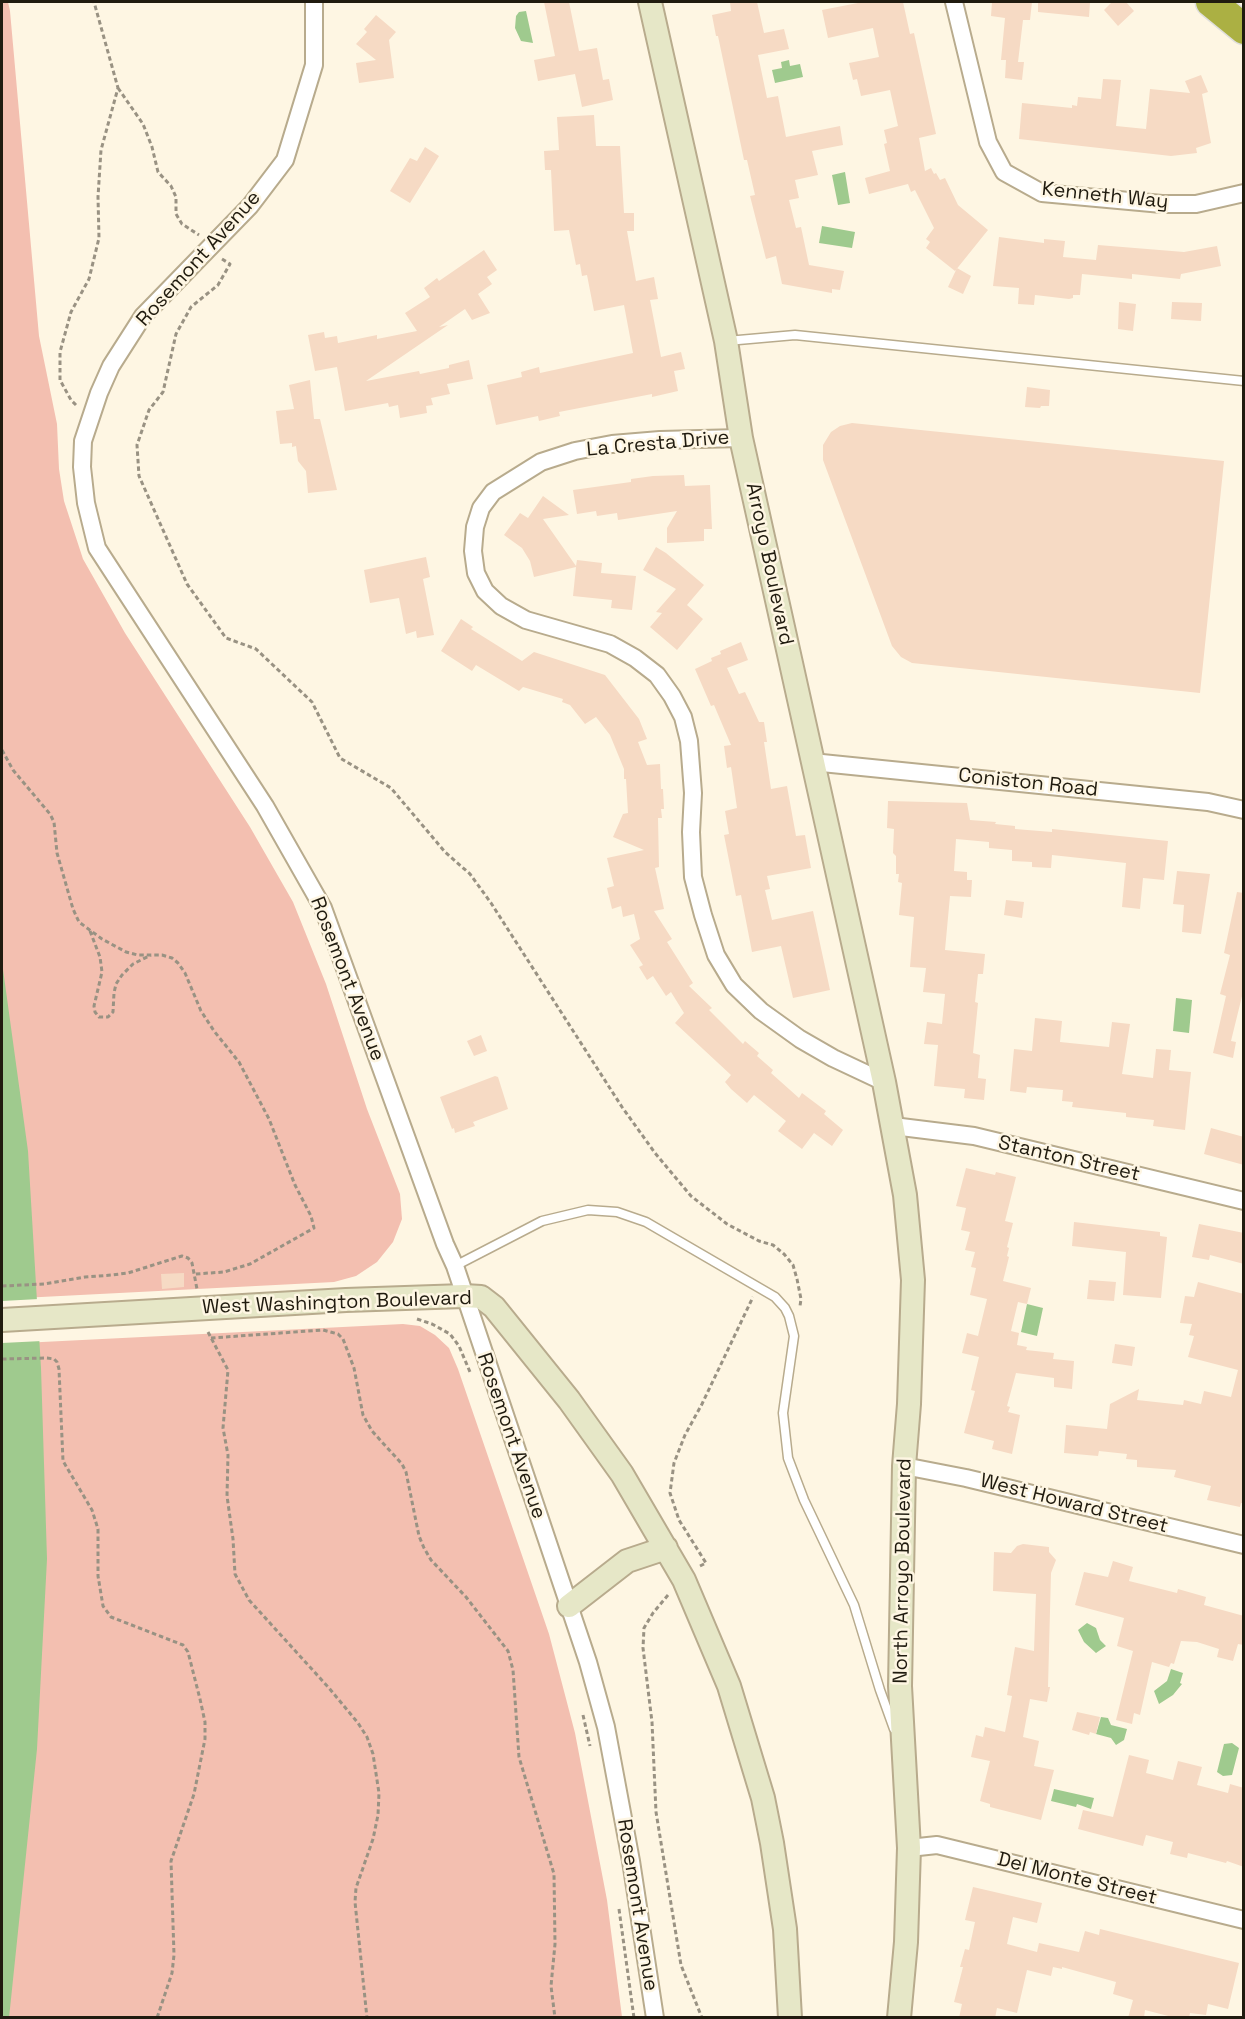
<!DOCTYPE html>
<style>
body{margin:0}
#map{position:relative;width:1245px;height:2019px;overflow:hidden;background:#fef6e3;font-family:"Space Grotesk",sans-serif}
canvas{display:block}
.frame{position:absolute;inset:0;border:3px solid #201b0f;pointer-events:none}
</style>
<div id="map">
<canvas width="1245" height="2019"></canvas>
<div class="frame"></div>
</div>
<script>
const ctx = document.querySelector('canvas').getContext('2d');
ctx.lineJoin = 'round';
function fillPath(path, color) { ctx.fillStyle = color; ctx.fill(path, 'evenodd'); }
const toPath = rows => new Path2D(rows.map(r => 'M' + r).join(''));
function strokePath(path, color, width, dash) { ctx.strokeStyle = color; ctx.lineWidth = width; ctx.lineCap = dash ? 'butt' : 'round'; ctx.setLineDash(dash || []); ctx.stroke(path); }
function write(font, color, halo, rows, align = 'center') {
  ctx.font = font + ' "Space Grotesk",sans-serif'; ctx.lineWidth = 5; ctx.setLineDash([]); ctx.textBaseline = 'middle'; ctx.strokeStyle = halo; ctx.fillStyle = color; for (const [text, x, y, turn = 0] of rows) {
    ctx.save(); ctx.translate(x, y); ctx.rotate((+turn || 0) * Math.PI / 180); ctx.textAlign = isNaN(turn) ? turn : align; if (halo) ctx.strokeText(text, 0, 0); ctx.fillText(text, 0, 0); ctx.restore();
  }
}
fillPath(toPath([
 [2,2,8,2,10,11,39,336,57,424,59,469,64,501,83,559,125,633,250,827,293,902,326,984,367,1109,400,1194,402,1219,393,1242,377,1262,356,1276,334,1282,2,1299],
 [403,1324,420,1326,435,1335,449,1348,458,1369,549,1634,575,1733,607,1900,622,2017,2,2018,2,1344]
]), '#f3bfb0');
fillPath(toPath([
 [526,11,533,43,521,41,515,28,516,16,519,12],
 [789,60,790,66,800,64,803,77,775,83,772,70,782,68,781,62],
 [845,172,850,203,838,205,832,175],
 [822,226,855,232,852,248,819,243],
 [2,962,28,1151,41,1368,47,1559,37,1749,9,2018,2,2017],
 [1176,998,1192,1000,1189,1033,1173,1031],
 [1027,1304,1043,1308,1037,1336,1021,1332],
 [1087,1623,1096,1628,1100,1640,1106,1646,1096,1653,1084,1642,1078,1630],
 [1171,1669,1183,1673,1180,1683,1182,1684,1173,1695,1159,1704,1154,1691,1167,1681],
 [1101,1717,1108,1718,1111,1725,1127,1729,1124,1740,1116,1745,1111,1738,1096,1734],
 [1232,1743,1239,1748,1232,1775,1223,1776,1217,1772,1224,1744],
 [1054,1789,1094,1798,1091,1809,1077,1804,1076,1807,1051,1801]
]), '#9fca8e');
fillPath(toPath([
 [39,1299,42,1341,2,1343,2,1301]
]), '#fef6e3');
fillPath(toPath([
 [544,2,569,2,579,51,597,48,603,80,609,79,613,100,582,107,575,74,538,81,534,60,555,56],
 [730,2,757,2,764,33,784,29,789,49,758,55,767,98,778,96,786,137,840,126,843,145,812,151,818,175,795,180,799,198,789,200,796,228,801,227,809,265,844,271,840,290,832,289,832,293,782,284,776,256,766,259,750,196,755,195,747,160,744,160,718,36,716,36,712,15,731,11],
 [863,2,903,2,910,34,914,33,936,134,919,138,925,171,931,168,934,174,936,173,940,180,945,178,958,205,988,230,955,271,926,248,930,242,926,239,934,228,915,190,911,192,908,184,869,194,865,178,890,171,884,144,887,143,884,130,898,126,890,90,861,96,857,79,853,80,849,63,879,57,873,28,828,38,822,10],
 [992,2,1032,2,1030,20,1023,20,1018,62,1024,62,1022,80,1005,78,1006,60,1001,60,1005,18,991,16],
 [1038,2,1090,2,1089,17,1038,12],
 [1112,2,1126,2,1134,11,1118,26,1104,10],
 [376,15,396,32,389,40,394,78,359,83,356,63,376,60,356,44,367,32,364,29],
 [1201,75,1208,92,1202,94,1211,143,1196,148,1197,153,1171,156,1019,139,1022,103,1072,108,1072,105,1077,106,1078,97,1101,99,1103,79,1121,80,1116,126,1146,129,1150,89,1190,93,1185,81],
 [594,115,596,146,620,146,624,213,634,213,634,231,627,231,636,281,654,277,658,299,650,300,661,357,681,352,685,369,674,371,678,391,652,397,652,394,559,412,560,416,539,421,538,416,496,425,487,385,522,377,521,372,539,367,540,373,633,353,624,305,594,311,587,275,582,276,580,264,576,265,569,230,554,231,551,170,545,170,544,151,559,150,557,117],
 [425,147,439,156,410,203,390,191,410,158,417,161],
 [999,237,1044,243,1044,239,1065,241,1063,257,1096,260,1098,245,1184,252,1217,246,1221,266,1181,274,1180,279,1132,274,1132,279,1082,274,1080,295,1073,295,1073,298,1069,299,1035,295,1034,305,1018,304,1019,288,993,286],
 [484,250,497,270,487,277,492,284,478,294,490,313,472,320,465,309,439,327,448,325,366,381,419,371,420,374,449,368,449,365,469,360,473,379,447,384,450,394,431,398,433,405,426,406,427,413,400,418,398,405,389,407,388,403,345,411,337,367,315,371,308,335,324,332,325,338,337,336,338,343,377,335,377,339,417,331,405,313,430,297,424,288,437,278,439,281],
 [957,268,971,276,963,294,948,287],
 [1119,302,1136,304,1133,331,1118,329],
 [1172,302,1202,303,1201,321,1171,319],
 [310,380,314,419,320,419,337,490,308,493,306,471,298,461,296,446,292,447,292,443,280,444,276,411,294,409,289,385],
 [1027,387,1050,390,1049,406,1041,406,1040,408,1025,407],
 [852,423,1224,461,1200,693,912,663,901,657,892,646,823,460,823,445,831,432,840,426],
 [684,475,685,486,710,485,712,529,704,529,704,541,667,543,667,528,677,511,618,520,617,513,597,516,596,511,577,514,573,490,631,482,631,479,653,476],
 [543,496,569,515,543,519,576,566,577,560,602,563,601,573,636,576,632,610,611,608,612,600,573,596,576,567,534,577,530,561,522,548,504,535,520,513,528,518],
 [656,547,666,553,704,585,687,605,703,619,677,650,650,627,662,613,656,612,676,589,643,570],
 [426,557,430,577,423,579,434,635,417,638,416,631,406,634,399,598,370,603,364,570],
 [461,619,473,627,471,629,522,661,534,652,605,675,639,719,647,739,638,742,647,765,660,764,661,789,663,789,664,809,661,809,662,818,658,818,659,867,655,868,664,909,654,911,672,939,667,942,693,983,689,986,712,1008,709,1010,743,1044,745,1041,759,1053,757,1056,773,1070,771,1073,799,1098,802,1093,826,1111,824,1114,843,1130,832,1146,814,1133,802,1149,778,1131,786,1121,754,1095,747,1103,731,1089,725,1082,731,1075,675,1023,684,1013,671,992,666,996,653,976,647,980,639,967,643,965,630,945,640,939,634,914,623,917,621,906,612,909,607,888,614,886,607,858,644,850,613,837,623,814,628,813,626,779,624,779,624,769,610,735,596,717,585,724,570,705,562,702,563,699,523,687,519,691,476,665,472,671,441,651],
 [741,642,748,660,727,668,739,694,745,692,759,722,764,722,767,742,764,742,771,789,787,786,796,836,805,835,811,868,767,876,770,889,765,890,772,920,813,911,830,990,793,998,781,946,752,952,741,895,736,896,724,835,729,834,725,811,737,808,731,767,727,768,724,746,731,745,714,705,711,706,695,669,712,661,711,658,721,654,720,651],
 [888,801,967,803,970,820,996,822,995,824,1015,826,1015,829,1052,832,1052,829,1168,841,1164,880,1143,878,1140,909,1122,907,1126,863,1052,855,1051,868,1032,867,1032,862,1012,861,1012,850,989,848,989,842,956,839,954,871,967,872,967,880,972,880,971,897,950,896,945,950,985,954,983,974,978,974,975,1002,978,1003,973,1053,980,1055,978,1078,986,1079,984,1100,964,1098,965,1089,934,1086,938,1045,924,1044,927,1022,942,1024,945,994,923,992,926,968,910,967,914,917,899,915,902,883,898,882,899,874,896,874,896,856,893,853,894,829,887,828],
 [1177,871,1210,874,1201,934,1182,932,1184,905,1173,904],
 [1237,892,1244,893,1244,988,1231,1041,1236,1042,1233,1058,1213,1053,1226,996,1220,994,1230,955,1224,953],
 [1006,900,1024,902,1022,918,1004,915],
 [1035,1018,1062,1021,1060,1042,1109,1047,1112,1022,1130,1024,1122,1074,1153,1078,1156,1049,1171,1050,1169,1070,1191,1072,1185,1130,1153,1126,1154,1120,1126,1117,1126,1113,1072,1107,1073,1102,1062,1101,1063,1090,1027,1087,1026,1093,1010,1091,1014,1049,1032,1051],
 [481,1035,487,1051,474,1056,467,1041],
 [495,1076,498,1077,508,1109,473,1122,475,1126,455,1133,454,1128,452,1129,440,1097],
 [1211,1128,1244,1137,1244,1165,1204,1154],
 [966,1168,995,1175,996,1172,1016,1177,1005,1221,1013,1223,1007,1247,1009,1248,1007,1256,1009,1257,1003,1281,1031,1288,1027,1304,1018,1302,1011,1331,1019,1333,1017,1345,1027,1347,1026,1350,1054,1353,1053,1359,1074,1361,1072,1389,1054,1387,1054,1378,1016,1373,1007,1406,1010,1407,1008,1412,1020,1415,1012,1454,992,1449,994,1441,964,1433,975,1391,971,1390,979,1357,962,1353,967,1333,978,1336,987,1299,970,1295,976,1268,971,1267,975,1252,965,1250,970,1232,961,1230,966,1208,956,1206],
 [1074,1222,1160,1232,1160,1236,1167,1237,1161,1298,1123,1295,1126,1252,1072,1246],
 [1199,1224,1244,1233,1244,1264,1210,1255,1209,1260,1192,1257],
 [184,1273,184,1287,162,1289,161,1274],
 [1089,1280,1116,1282,1114,1301,1087,1299],
 [1198,1282,1244,1294,1244,1503,1241,1503,1240,1507,1207,1500,1211,1486,1174,1477,1176,1470,1137,1467,1137,1460,1126,1459,1127,1454,1099,1451,1098,1456,1064,1453,1066,1425,1107,1429,1110,1404,1139,1389,1137,1400,1183,1405,1184,1400,1201,1404,1204,1391,1231,1397,1238,1370,1188,1357,1194,1336,1189,1335,1192,1324,1180,1323,1185,1296,1194,1297],
 [1115,1344,1135,1347,1132,1366,1112,1363],
 [1023,1544,1049,1547,1049,1552,1056,1560,1051,1573,1048,1687,1050,1687,1047,1702,1030,1699,1023,1737,1039,1741,1034,1766,1054,1770,1041,1820,990,1807,990,1804,980,1801,990,1761,971,1757,976,1735,983,1737,985,1727,1005,1732,1012,1696,1007,1695,1015,1647,1034,1651,1036,1594,993,1591,994,1552,1011,1553,1017,1546],
 [1113,1561,1133,1567,1129,1581,1177,1593,1178,1589,1206,1597,1204,1605,1244,1616,1244,1645,1238,1644,1233,1661,1217,1657,1219,1649,1197,1642,1181,1641,1174,1664,1171,1663,1169,1667,1152,1662,1140,1715,1134,1713,1132,1724,1116,1720,1133,1651,1117,1646,1124,1618,1075,1605,1084,1572,1108,1577],
 [1077,1712,1100,1717,1096,1734,1090,1732,1089,1735,1072,1730],
 [1129,1755,1149,1760,1146,1773,1173,1780,1178,1761,1202,1767,1197,1785,1228,1793,1230,1784,1244,1788,1244,1867,1227,1861,1226,1863,1188,1853,1187,1858,1170,1854,1173,1842,1146,1835,1143,1846,1078,1829,1083,1810,1113,1817],
 [973,1887,1042,1903,1037,1923,1013,1917,1007,1944,1037,1952,1039,1943,1079,1952,1085,1931,1099,1935,1100,1929,1239,1963,1228,2009,1208,2004,1206,2015,1190,2013,1189,2018,1176,2018,1145,2010,1144,2018,1128,2018,1133,2000,1113,1994,1116,1982,1062,1967,1062,1969,1053,1967,1051,1976,1027,1970,1017,2013,997,2008,995,2018,959,2018,962,2004,954,2002,963,1967,960,1967,965,1949,969,1950,975,1922,965,1920]
]), '#f6dac4');
const lane = toPath([
 [727,341,795,335,1244,381],
 [455,1266,542,1221,588,1210,617,1212,646,1222,775,1297,785,1308,789,1316,794,1336,783,1413,788,1458,804,1500,854,1605,880,1690,894,1729]
]);
const street = toPath([
 [314,2,314,65,285,160,250,206,143,316,111,366,99,393,83,441,82,467,86,503,97,548,265,806,323,908,445,1244,455,1266,588,1662,606,1727,631,1861,655,2018],
 [954,2,988,142,1004,172,1042,193,1162,204,1196,204,1244,193],
 [741,438,660,440,612,444,575,451,541,462,493,492,481,508,475,527,473,551,476,573,485,591,501,606,526,620,610,644,635,658,657,675,672,696,683,717,689,741,693,793,691,832,693,877,703,915,716,955,734,985,761,1011,800,1039,833,1058,884,1082],
 [812,762,1208,802,1244,810],
 [893,1126,974,1136,1244,1201],
 [904,1466,966,1478,1244,1545],
 [909,1848,937,1845,1244,1920]
]);
const secondary = toPath([
 [650,2,726,341,741,438,884,1082,905,1195,913,1280,909,1404,904,1466,900,1686,909,1848,906,1942,899,2018],
 [2,1320,346,1300,464,1296,481,1297,494,1307,569,1400,622,1474,684,1580,729,1686,763,1798,772,1843,785,1929,790,2018],
 [569,1606,627,1561,666,1548]
]);
const highway = toPath([
 [1211,2,1244,29]
]);
strokePath(lane, '#b8ab8d', 11);
strokePath(street, '#b8ab8d', 20);
strokePath(secondary, '#b8ab8d', 26);
strokePath(highway, '#e0dfdd', 33);
strokePath(toPath([
 [118,88,143,124,152,147,158,172,171,186,176,197,176,214,182,224,199,235],
 [222,259,230,264,218,285,191,307,176,334,163,392,149,410,137,445,139,476,187,584,226,638,256,649,312,702,340,758,391,788,445,852,470,874,491,903,622,1107,655,1153,691,1196,727,1224,759,1241,773,1245,784,1254,793,1265,797,1279,801,1299,800,1306],
 [76,405,71,400,60,380,60,352,71,312,89,279,99,238,98,197,101,150,118,88,94,2],
 [2,750,13,770,50,814,54,822,57,853,73,909,79,922,102,939,126,952,138,955,162,955,172,958,178,963,185,973,201,1011,214,1031,239,1062,269,1119,295,1185,311,1216,314,1228,250,1264,224,1272,195,1274],
 [90,931,100,957,102,972,94,1006,95,1012,99,1017,108,1017,113,1012,114,993,116,984,122,975,133,964,151,955],
 [2,1286,44,1284,85,1277,112,1275,128,1273,182,1256,188,1258,192,1263,197,1289],
 [417,1319,432,1324,450,1334,459,1346,470,1372],
 [208,1332,228,1370,223,1428,228,1455,227,1496,233,1539,235,1574,249,1600,329,1688,358,1723,367,1737,373,1754,379,1793,378,1815,373,1839,356,1888,355,1902,367,2018],
 [211,1338,323,1330,338,1334,343,1339,354,1368,363,1415,372,1431,402,1464,406,1472,419,1536,424,1548,431,1560,466,1597,508,1651,513,1670,519,1757,554,1874,555,1944,551,1986,555,2018],
 [2,1359,47,1358,54,1359,57,1362,59,1369,63,1461,92,1510,98,1529,98,1576,103,1606,111,1617,183,1645,188,1652,200,1699,205,1722,205,1739,194,1794,171,1861,174,1955,172,1973,157,2018],
 [700,1566,706,1563,679,1520,670,1493,674,1463,685,1435,702,1404,753,1297],
 [668,1595,653,1613,644,1628,643,1648,652,1722,656,1812,681,1965,702,2018],
 [583,1715,590,1746],
 [619,1909,634,2018]
]), '#999283', 3, [4.5, 3]);
strokePath(lane, '#fff', 8);
strokePath(street, '#fff', 16);
strokePath(secondary, '#e6e7c7', 22);
strokePath(highway, '#abb043', 30);
write('20px', '#201b0f', '#fef6e3', [
 ["Kenneth Way",1105,196,6],
 ["Rosemont Avenue",199,259,-48],
 ["La Cresta Drive",658,444,-5],
 ["Arroyo Boulevard",769,564,78],
 ["Coniston Road",1028,783,6],
 ["Rosemont Avenue",347,979,69],
 ["Stanton Street",1069,1159,13],
 ["West Washington Boulevard",337,1303,-2],
 ["Rosemont Avenue",511,1436,71],
 ["West Howard Street",1074,1504,14],
 ["North Arroyo Boulevard",903,1571,-89],
 ["Del Monte Street",1077,1879,14],
 ["Rosemont Avenue",637,1905,81]
]);
</script>
